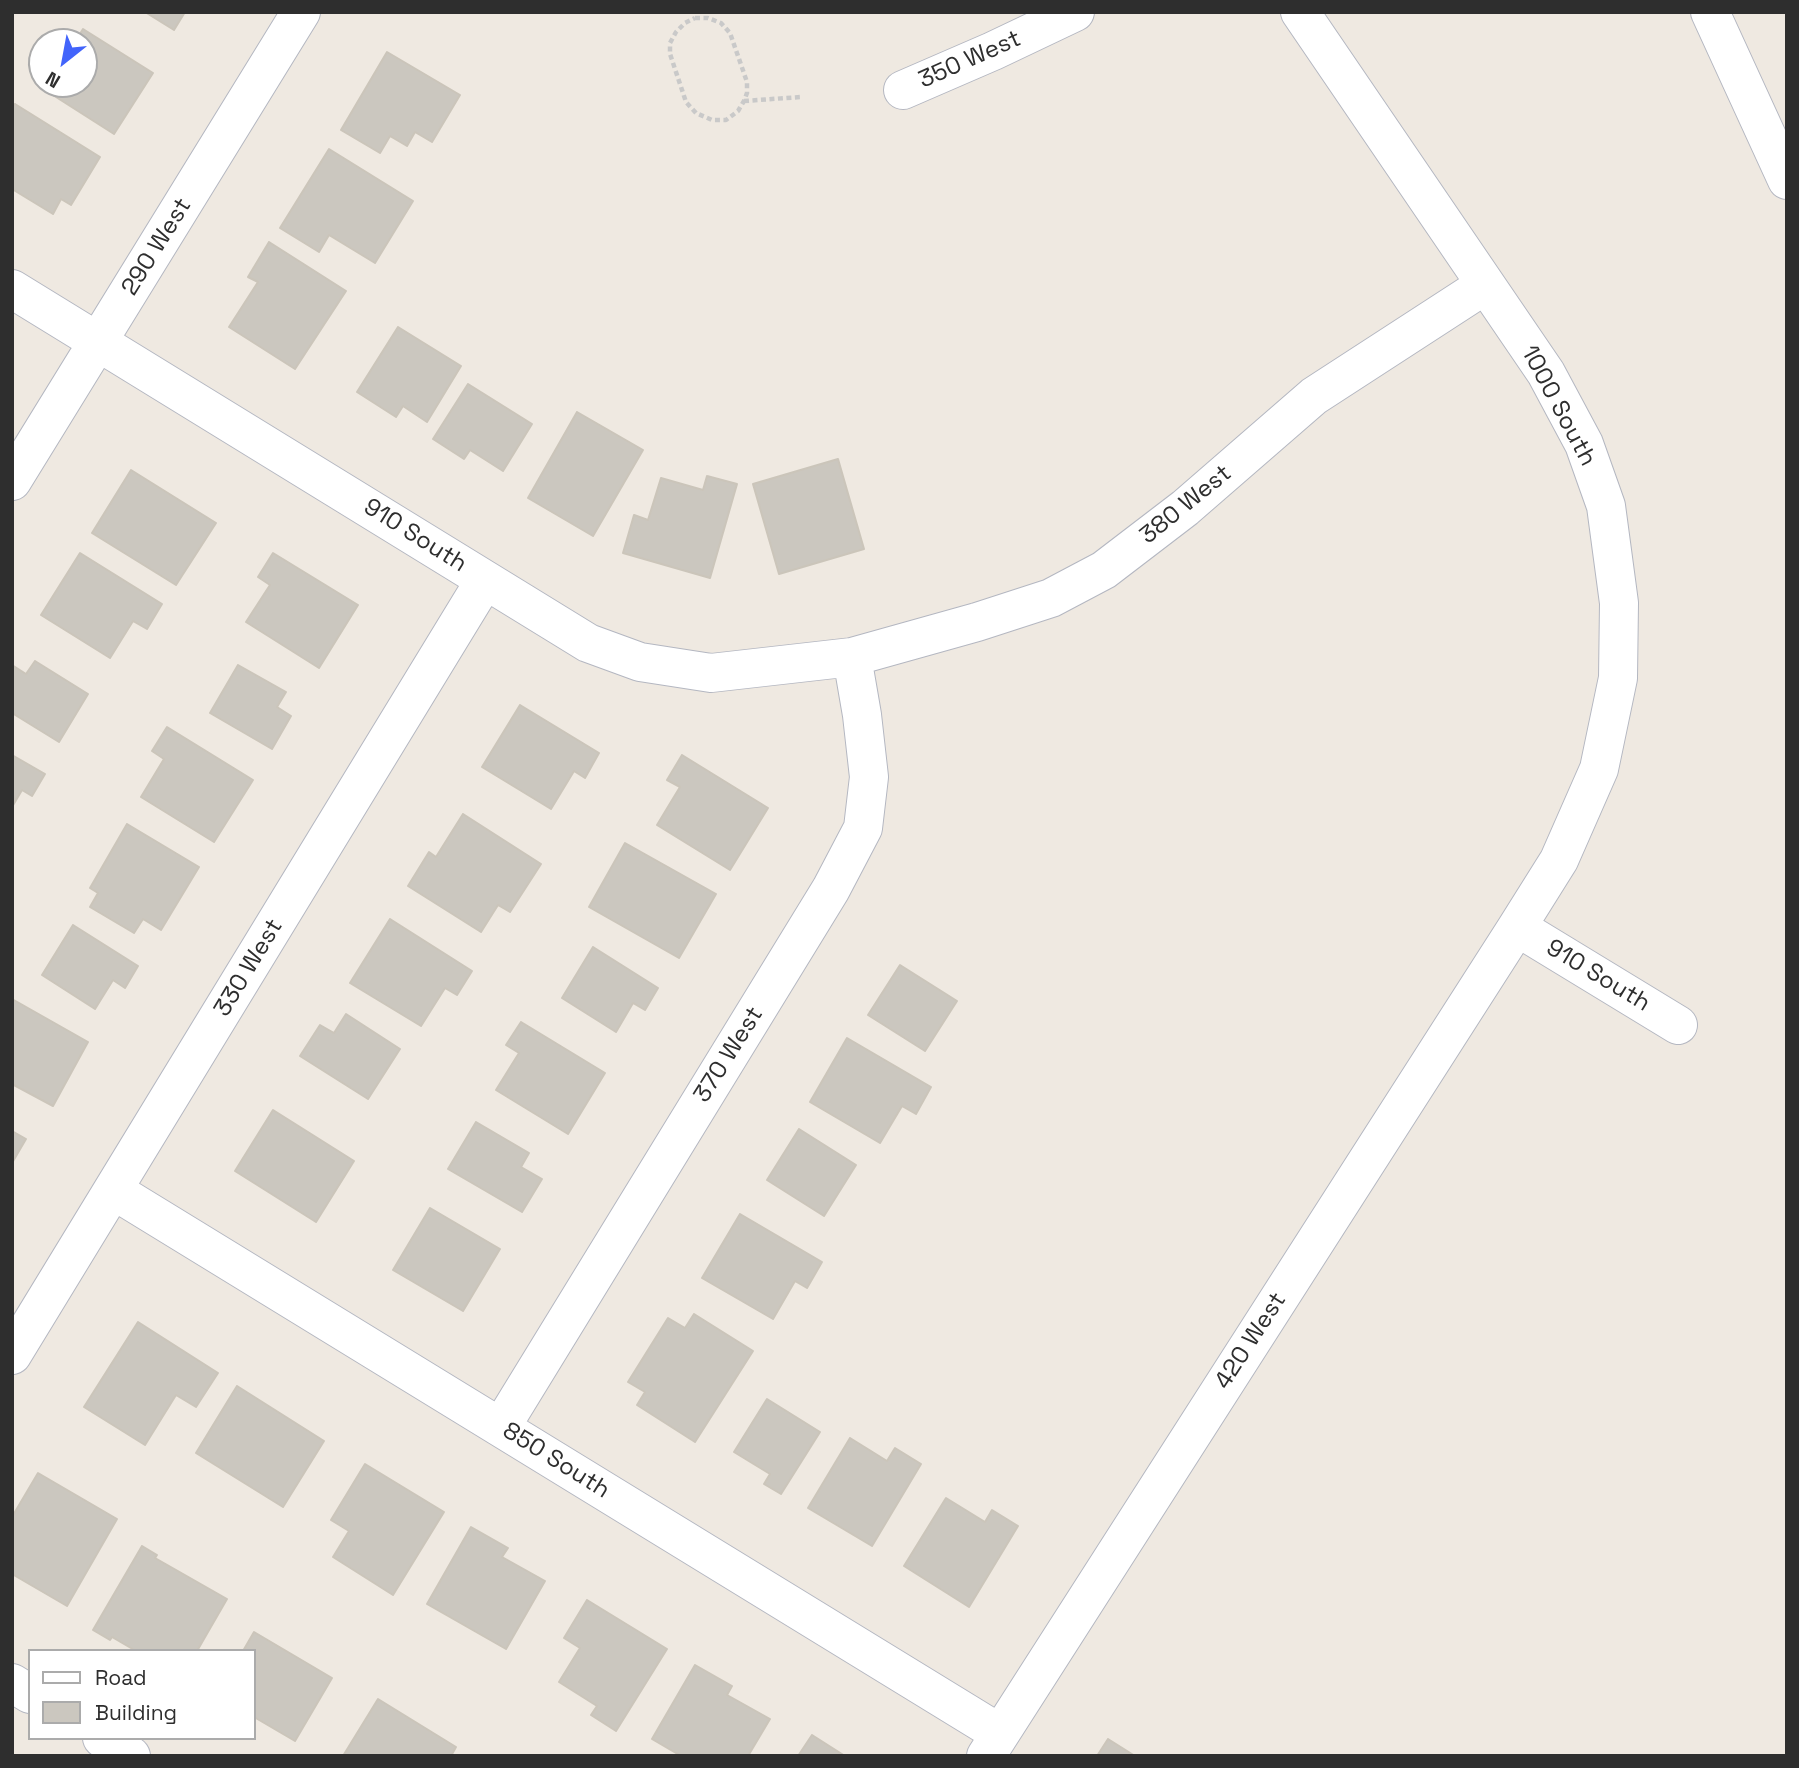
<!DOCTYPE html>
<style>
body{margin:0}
#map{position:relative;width:1799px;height:1768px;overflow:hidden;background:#efe9e1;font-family:"Space Grotesk",sans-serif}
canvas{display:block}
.frame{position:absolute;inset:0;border:14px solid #2e2e2e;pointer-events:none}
.legend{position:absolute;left:28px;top:1649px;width:228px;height:91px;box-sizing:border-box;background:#fff;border:2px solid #ababab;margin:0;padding:9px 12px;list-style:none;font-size:21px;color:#2e2e2e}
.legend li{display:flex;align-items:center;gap:14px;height:35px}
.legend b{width:35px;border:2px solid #ababab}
.north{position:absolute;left:28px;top:28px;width:70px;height:70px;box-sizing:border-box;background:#fff;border:2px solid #ababab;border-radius:50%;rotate:211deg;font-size:19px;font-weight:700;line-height:28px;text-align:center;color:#2e2e2e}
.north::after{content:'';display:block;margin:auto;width:24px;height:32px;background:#4264fb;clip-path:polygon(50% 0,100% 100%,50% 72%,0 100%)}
</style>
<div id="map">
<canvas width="1799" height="1768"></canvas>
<div class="frame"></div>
<ul class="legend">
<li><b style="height:9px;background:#fff"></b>Road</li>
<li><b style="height:19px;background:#cbc7bf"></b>Building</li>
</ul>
<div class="north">N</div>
</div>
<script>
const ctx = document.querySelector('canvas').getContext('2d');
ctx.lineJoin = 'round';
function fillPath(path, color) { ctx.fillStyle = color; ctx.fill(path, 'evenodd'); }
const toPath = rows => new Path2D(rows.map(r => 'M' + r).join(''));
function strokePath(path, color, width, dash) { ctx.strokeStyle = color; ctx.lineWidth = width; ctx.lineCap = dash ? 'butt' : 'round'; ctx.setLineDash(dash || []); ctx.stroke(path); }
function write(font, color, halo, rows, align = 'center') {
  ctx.font = font + ' "Space Grotesk",sans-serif'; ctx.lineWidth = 5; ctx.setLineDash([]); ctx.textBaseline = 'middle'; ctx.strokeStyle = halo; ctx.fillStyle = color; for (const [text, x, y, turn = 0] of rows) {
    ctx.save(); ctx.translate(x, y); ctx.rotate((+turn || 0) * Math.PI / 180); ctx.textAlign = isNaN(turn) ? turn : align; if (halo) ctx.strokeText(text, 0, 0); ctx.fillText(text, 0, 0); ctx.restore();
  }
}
const building = toPath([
 [145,12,185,12,174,30,145,12],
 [83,29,153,73,114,134,45,90,48,84,84,84,84,42,75,42,83,29],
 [387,52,460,95,432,142,415,132,407,146,390,136,380,153,341,130,387,52],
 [15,104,100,157,71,205,61,199,53,214,12,189,12,107,15,104],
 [329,149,413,201,375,263,329,235,319,252,280,228,329,149],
 [269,242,346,291,295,369,229,327,258,282,248,277,269,242],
 [398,327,461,366,427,422,403,406,396,417,357,392,398,327],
 [468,384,532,424,503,471,470,450,464,459,433,439,468,384],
 [577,412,643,450,593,536,528,498,577,412],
 [838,459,864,549,779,574,753,484,838,459],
 [131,470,216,523,176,585,92,533,131,470],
 [707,476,737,484,710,578,623,553,634,515,648,520,661,478,703,490,707,476],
 [80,553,162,604,147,629,133,621,110,658,41,615,80,553],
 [273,553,358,605,319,668,246,622,270,585,258,577,273,553],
 [35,661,88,694,59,742,12,713,12,665,26,674,35,661],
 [238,665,286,692,277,707,291,716,272,749,210,713,238,665],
 [520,705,599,753,585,778,574,771,551,809,482,767,520,705],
 [167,727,253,780,214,842,141,797,164,759,152,751,167,727],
 [12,755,45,774,32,796,22,790,12,807,12,755],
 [682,755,768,808,730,870,657,825,680,787,667,780,682,755],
 [463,814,541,864,510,912,498,905,481,932,408,886,429,852,436,857,463,814],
 [127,824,199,867,161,930,143,919,134,933,90,907,98,893,90,888,127,824],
 [625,843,716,894,679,958,589,907,625,843],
 [390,919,472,971,457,995,445,988,421,1026,350,983,390,919],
 [73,925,138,966,125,988,113,980,95,1009,42,975,73,925],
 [593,947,658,988,645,1010,633,1003,616,1032,562,998,593,947],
 [900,965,957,1001,925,1051,868,1015,900,965],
 [12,999,88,1042,53,1106,12,1084,12,999],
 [346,1014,400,1049,368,1099,300,1056,320,1025,334,1033,346,1014],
 [521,1022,605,1073,568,1134,496,1090,519,1053,506,1045,521,1022],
 [847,1038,931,1087,916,1114,902,1106,880,1143,810,1102,847,1038],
 [273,1110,354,1161,316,1222,235,1171,273,1110],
 [476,1122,529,1153,521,1167,542,1179,522,1212,448,1169,476,1122],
 [799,1129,856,1165,824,1216,767,1180,799,1129],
 [12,1131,26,1139,12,1163,12,1131],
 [430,1208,500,1249,463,1311,393,1270,430,1208],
 [740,1214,822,1262,807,1288,795,1281,773,1319,702,1278,740,1214],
 [694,1314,753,1351,695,1442,637,1405,645,1392,628,1382,668,1318,685,1328,694,1314],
 [138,1322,218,1373,196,1407,176,1395,145,1445,84,1407,138,1322],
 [237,1386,324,1441,283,1507,196,1453,237,1386],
 [767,1399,820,1432,781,1494,764,1484,770,1474,734,1452,767,1399],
 [850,1438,887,1461,895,1448,921,1464,872,1546,808,1508,850,1438],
 [365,1464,444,1512,393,1595,333,1557,349,1531,331,1520,365,1464],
 [38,1473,117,1519,67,1606,12,1574,12,1517,38,1473],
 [946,1498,985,1522,992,1510,1018,1526,969,1607,904,1566,946,1498],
 [471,1527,508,1548,502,1557,545,1581,506,1649,427,1604,471,1527],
 [142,1546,157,1555,155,1558,227,1599,197,1651,136,1651,112,1637,110,1640,93,1630,142,1546],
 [587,1600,667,1649,616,1731,591,1715,597,1706,559,1682,580,1648,564,1638,587,1600],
 [254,1632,332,1678,295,1741,254,1717,254,1651,243,1651,254,1632],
 [695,1665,732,1686,727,1695,770,1719,748,1756,681,1756,652,1739,695,1665],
 [378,1699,456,1747,451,1756,343,1756,378,1699],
 [812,1735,845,1756,798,1756,812,1735],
 [1108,1739,1135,1756,1097,1756,1108,1739]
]);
fillPath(building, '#cbc7bf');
strokePath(building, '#cbc5ba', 2);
const minor = toPath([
 [1710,12,1787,180],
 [903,90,993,51,1075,12],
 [12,289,588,643,640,662,711,673,852,657,977,622,1051,598,1104,570,1185,508,1314,396,1485,285],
 [12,481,301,12],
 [1517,927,1678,1025],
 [113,1190,999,1733],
 [12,1355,485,580],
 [501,1427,831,889,863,828,869,777,862,715,852,657],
 [12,1683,30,1694],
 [102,1738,131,1756],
 [986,1756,1517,927,1559,860,1599,769,1618,678,1619,603,1606,506,1584,444,1546,373,1300,12]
]);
strokePath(minor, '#b4b7c1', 40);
strokePath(toPath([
 [695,18,708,18,721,23,730,33,747,82,747,93,744,101,738,111,726,120,712,120,696,113,686,102,670,54,670,43,676,32,685,23,695,18],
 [744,101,801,97]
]), '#c9c9c9', 4.5, [5, 3.5]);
strokePath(minor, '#fff', 38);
write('24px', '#2e2e2e', '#fff', [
 ["350 West",970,60,-24],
 ["290 West",157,247,-58],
 ["1000 South",1558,406,62],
 ["380 West",1186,505,-39],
 ["910 South",415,536,32],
 ["330 West",249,968,-59],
 ["910 South",1598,976,31],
 ["370 West",729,1055,-58],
 ["420 West",1251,1341,-57],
 ["850 South",556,1461,32]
]);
</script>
